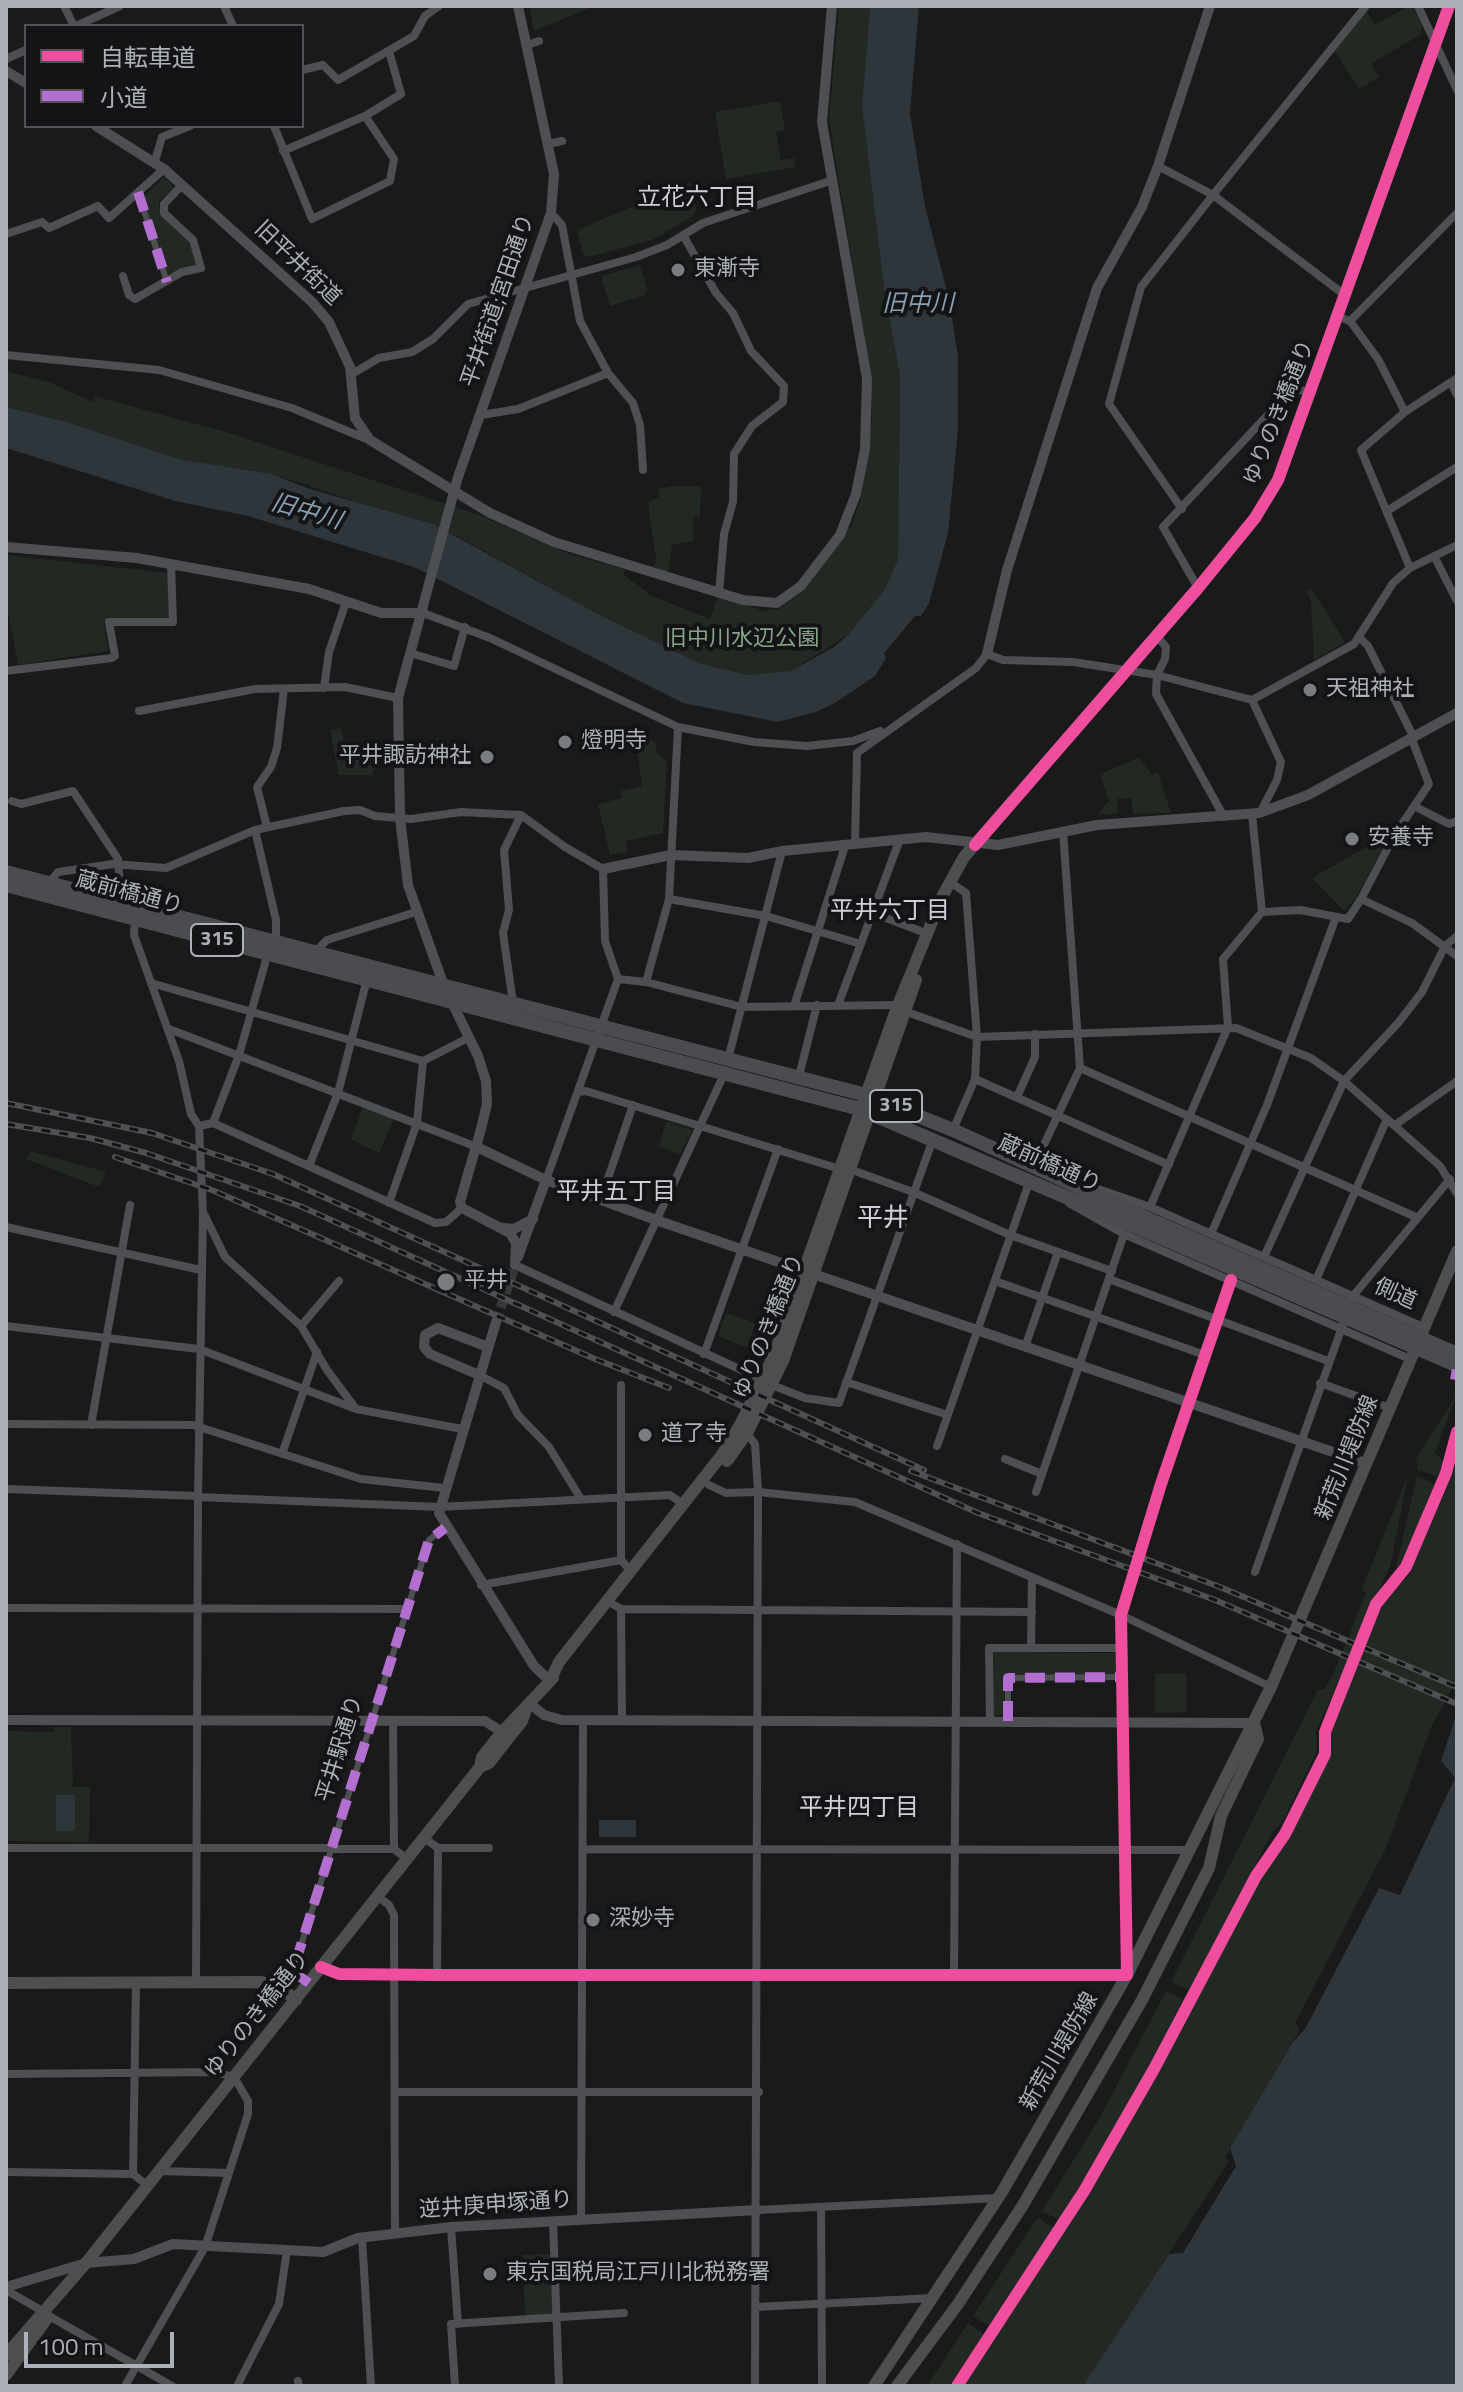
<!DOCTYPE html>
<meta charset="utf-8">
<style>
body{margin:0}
#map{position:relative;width:1463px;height:2392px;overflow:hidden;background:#1a1a1a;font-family:"Titillium Web","Noto Sans JP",sans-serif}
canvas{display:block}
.frame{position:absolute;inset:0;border:8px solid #acb1b9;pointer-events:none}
.legend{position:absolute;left:24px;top:24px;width:280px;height:104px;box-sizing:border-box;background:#141416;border:2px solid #515357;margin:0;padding:10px 14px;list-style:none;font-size:24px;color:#acb1b9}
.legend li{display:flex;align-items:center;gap:16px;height:40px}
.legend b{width:40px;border:2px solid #515357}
.scale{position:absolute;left:24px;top:2332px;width:150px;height:36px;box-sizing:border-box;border:4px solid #acb1b9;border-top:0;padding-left:10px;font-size:24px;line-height:28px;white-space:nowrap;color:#acb1b9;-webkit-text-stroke:6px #141416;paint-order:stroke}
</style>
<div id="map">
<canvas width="1463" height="2392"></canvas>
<div class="frame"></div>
<ul class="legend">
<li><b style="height:10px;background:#ef4d9e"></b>自転車道</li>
<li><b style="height:10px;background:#b36fd0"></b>小道</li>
</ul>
<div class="scale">100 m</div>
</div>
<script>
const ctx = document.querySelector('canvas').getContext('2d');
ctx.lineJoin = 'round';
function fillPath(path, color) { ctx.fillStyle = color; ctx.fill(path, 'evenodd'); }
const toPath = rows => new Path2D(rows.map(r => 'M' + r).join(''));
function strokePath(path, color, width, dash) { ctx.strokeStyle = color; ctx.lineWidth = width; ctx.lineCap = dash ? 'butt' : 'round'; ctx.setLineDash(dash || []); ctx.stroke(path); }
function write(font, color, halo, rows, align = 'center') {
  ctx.font = font + ' "Titillium Web","Noto Sans JP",sans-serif'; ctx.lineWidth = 8; ctx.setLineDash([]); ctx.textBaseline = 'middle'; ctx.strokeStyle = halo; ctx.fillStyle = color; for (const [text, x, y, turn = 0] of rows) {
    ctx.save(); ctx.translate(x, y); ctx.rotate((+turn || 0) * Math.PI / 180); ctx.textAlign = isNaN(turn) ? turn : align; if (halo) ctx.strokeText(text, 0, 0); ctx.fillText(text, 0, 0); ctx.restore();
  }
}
fillPath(toPath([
 [529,6,595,6,534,31],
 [839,6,870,6,862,107,884,288,900,376,898,559,885,589,848,635,791,671,748,675,701,664,596,613,457,536,307,485,271,474,179,459,67,422,6,407,6,371,49,382,92,402,94,396,229,433,479,515,572,555,624,569,624,575,652,596,710,619,718,597,765,611,779,609,806,589,851,526,861,499,872,421,870,369,829,120],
 [1409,6,1413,6,1423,26,1420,35,1371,64,1379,77,1359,89,1335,51,1366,10,1375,25],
 [780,101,785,130,776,132,781,160,794,158,796,167,726,179,715,112],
 [164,177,174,187,159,201,160,213,188,241,198,265,168,274,142,198],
 [691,182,696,209,693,216,652,240,588,257,583,254,577,230],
 [640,265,647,289,645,295,610,306,601,276],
 [672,486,701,486,700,517,693,517,693,541,672,545,668,572,654,568,656,558,648,503,659,497,658,489],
 [6,555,167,573,169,614,167,618,108,618,104,622,108,651,18,665,6,600],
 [1311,588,1345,642,1314,660,1311,601,1307,591],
 [341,728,345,747,350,746,351,754,376,749,376,765,372,775,339,775,330,730],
 [635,733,655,742,657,753,667,761,663,833,626,841,627,852,610,855,598,804,622,798,621,791,642,786],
 [1139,758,1152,775,1158,773,1171,813,1133,814,1131,798,1117,799,1118,814,1098,814,1109,801,1100,774],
 [1394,826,1357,896,1344,911,1312,878,1377,841,1374,833],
 [364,1104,395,1117,379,1153,351,1139],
 [666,1121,692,1130,680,1155,659,1146],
 [30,1151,106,1172,99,1187,26,1159],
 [726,1313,755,1323,748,1348,718,1336],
 [1457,1394,1435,1452,1443,1462,1437,1476,1418,1470,1416,1459],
 [1457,1463,1457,1680,1432,1725,1386,1848,1295,2023,1300,2029,1225,2158,1229,2161,1083,2386,962,2386,1101,2170,1158,2072,1276,1845,1286,1835,1326,1753,1327,1735,1386,1598,1410,1574],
 [1408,1476,1390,1566,1316,1732,1317,1751,1282,1823,1272,1833,1189,1990,1171,1982,1318,1690,1325,1689,1335,1670,1366,1593,1361,1590],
 [1417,1476,1434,1484,1402,1563,1396,1568],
 [994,1652,1116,1653,1116,1675,1005,1676,1004,1714,994,1716],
 [1155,1673,1186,1674,1187,1712,1155,1713],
 [54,1727,71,1727,73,1787,90,1787,89,1842,6,1841,6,1731,54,1732],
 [1166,1991,1183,1999,1138,2087,1059,2220,1042,2211,1099,2119],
 [1038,2217,1053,2228,989,2326,973,2316],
 [552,2254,554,2314,525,2316,523,2255],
 [968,2323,984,2334,949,2386,927,2386]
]), '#222923');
fillPath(toPath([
 [870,6,919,6,910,114,925,206,949,299,958,357,958,430,948,533,929,603,921,616,915,616,884,653,886,658,875,676,835,703,816,712,778,722,683,703,414,567,248,516,175,501,6,448,6,407,67,422,179,459,271,474,310,489,433,524,596,613,701,664,748,675,791,671,834,647,848,635,885,589,898,559,900,376,884,288,862,107],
 [1457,1712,1457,2386,1083,2386,1169,2254,1183,2253,1236,2166,1230,2148,1293,2042,1305,2029,1379,1888,1400,1895,1455,1778,1441,1761],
 [56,1795,75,1795,75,1831,56,1831],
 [599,1820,636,1820,636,1837,599,1837]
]), '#2e353b');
strokePath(toPath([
 [496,1322,515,1265]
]), '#37383a', 10, [10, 5]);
strokePath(toPath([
 [138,192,167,282],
 [1008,1721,1008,1678,1123,1677],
 [309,1983,293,1972,295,1964,429,1540,445,1528]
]), '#4e4f53', 6);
strokePath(toPath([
 [64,6,74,26],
 [224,6,233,26],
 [1418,6,1457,90],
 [76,26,120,6],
 [527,45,539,41],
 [6,59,26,50],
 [302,70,323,65,338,80,414,36,425,16,439,6],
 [274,126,312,219,390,181,394,159,365,116],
 [548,144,562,141],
 [283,151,365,116,401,94,389,51],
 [155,161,162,137,190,126],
 [1158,166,1213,195,1141,287,1109,404,1182,509],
 [551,213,562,225,580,321,608,373,633,403,640,425,643,470],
 [6,234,42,222,49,228,98,206,109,218,164,169],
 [683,235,716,293,733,313,751,351,784,386,783,402,752,426,734,454,733,502,724,534,719,593],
 [123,276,129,295,135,299,182,272,201,268,193,240,164,213,164,204,182,185],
 [1346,296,1213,195,1366,6],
 [1339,317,1350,321,1457,213],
 [1350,321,1378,359,1405,412],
 [6,355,159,370,292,408,369,440],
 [352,374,379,358,412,352,433,339,468,304,636,257,667,245,703,223,833,180],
 [1451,383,1457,395],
 [481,415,518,409,608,373],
 [1387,511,1457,467],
 [1434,556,1457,601],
 [1410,568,1361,450,1405,412,1457,378],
 [1198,588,1163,527,1292,389,1312,392],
 [423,613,490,638,678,727,754,742,807,746,853,741,880,731],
 [1156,635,1166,647,1165,659,1157,675,1156,694,1224,817],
 [1360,638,1368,646,1413,736],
 [410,653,454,666,465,627],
 [6,671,112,658,115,656,109,622,173,622,171,565],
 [324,688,329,652,346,602],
 [1252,700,1354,644,1393,583,1410,568,1457,545],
 [139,711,255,689,345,687,398,698],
 [12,801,21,804,73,791,118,859,121,901],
 [1416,807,1449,824,1457,821],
 [267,827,257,787,271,767,277,748,284,689],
 [255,830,276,920,276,942],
 [855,844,857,753,976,668,987,654,1003,660,1073,662,1157,675,1252,700,1281,762,1277,780,1260,813],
 [950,882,966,893,977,1037,975,1079,953,1130],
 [49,883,58,872,113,864,166,868,255,830,344,811,360,810,375,816,411,819,461,812,521,815,565,847,603,869,605,941,618,979,546,1180],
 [669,899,766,916,861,944],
 [1361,899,1394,836,1429,784,1411,737],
 [1262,912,1300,910,1348,919,1361,899,1412,923,1457,956],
 [873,913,928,934],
 [135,919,134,935,179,1061,191,1114,199,1126,203,1213,198,1497,196,1982],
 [315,952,327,940,416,912],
 [618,979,646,982,742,1007,898,1005],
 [646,982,669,899,678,727],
 [151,983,423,1061,468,1038],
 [513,1003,503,933,509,910,504,850,521,815],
 [838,1005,900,839],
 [794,1006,845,846],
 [907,1012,977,1037,1236,1028,1311,1058,1344,1081,1440,1166,1457,1194],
 [169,1029,477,1147],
 [728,1059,782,851],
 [1080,1068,1416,1217],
 [799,1076,817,1005],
 [975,1079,1169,1165],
 [578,1092,586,1091,840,1169],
 [1017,1097,1035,1057,1035,1034],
 [213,1123,239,1055,268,953],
 [1395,1125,1457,1081],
 [199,1126,213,1123,435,1223,446,1222,462,1208],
 [309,1166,338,1093,367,979],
 [1034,1166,1080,1068,1063,831],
 [852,1170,913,1192,1010,1235,1112,1271],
 [1078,1182,1150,1207,1423,1327],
 [601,1199,633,1105],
 [389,1203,417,1123,423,1061],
 [1069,1203,1124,1234,1410,1359],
 [1150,1207,1228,1027,1223,959,1262,912,1252,814],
 [204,1214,225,1257,301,1326,327,1370,356,1409,462,1429],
 [6,1227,201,1270],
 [1211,1234,1267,1105,1336,917],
 [1264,1257,1344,1081,1399,1022,1422,992,1445,946,1457,936],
 [515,1265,763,1380],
 [1109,1279,1328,1361],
 [1316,1280,1387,1119],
 [995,1281,1205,1355],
 [614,1312,725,1072],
 [6,1326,199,1349,356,1409],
 [301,1326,339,1281],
 [1025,1347,1058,1252],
 [704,1354,778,1149],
 [479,1375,504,1388,518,1415,549,1447,581,1499],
 [846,1382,948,1415],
 [1320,1383,1390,1408],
 [621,1385,621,1560],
 [772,1385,805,1398,839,1403,933,1139],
 [6,1424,193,1425,361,1479,444,1488],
 [91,1425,130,1205],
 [747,1433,755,1444,758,1492,755,2386],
 [937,1446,1030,1180],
 [282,1454,317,1352],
 [1005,1459,1042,1474],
 [709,1485,726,1493,758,1492,855,1502,1121,1615,1271,1687],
 [6,1489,198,1496],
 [1036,1492,1124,1234],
 [198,1497,439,1507,670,1495,683,1504],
 [1255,1572,1353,1296,1450,1179],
 [481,1585,621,1560,631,1571],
 [614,1605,621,1609,1032,1612],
 [6,1608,406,1609],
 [621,1609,622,1721],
 [1031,1648,1032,1577],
 [393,1720,394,1849],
 [990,1721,989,1648,1122,1648],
 [424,1838,438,1848,437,1975],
 [6,1848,331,1848],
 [438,1848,489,1848],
 [330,1849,394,1849,407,1859],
 [583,1849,1191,1850],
 [377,1896,389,1905,394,1915,395,2234],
 [321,1967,339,1974,437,1975,1127,1975,1121,1615,1161,1484,1231,1280],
 [954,1975,957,1544],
 [6,2074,215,2072,234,2077,248,2101,248,2114,205,2247,125,2386],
 [395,2092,759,2092],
 [159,2171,229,2173],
 [6,2172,133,2174,148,2186],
 [133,2174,136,1982],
 [821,2208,822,2386],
 [758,2210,998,2198],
 [581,2220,583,1721],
 [553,2222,559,2386],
 [451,2227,458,2324],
 [362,2237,371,2386],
 [6,2290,44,2312],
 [756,2307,934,2298],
 [49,2316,172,2386],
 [298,2381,299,2386],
 [237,2386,279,2304,287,2250],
 [455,2386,451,2324,624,2313]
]), '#4e4f53', 8);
strokePath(toPath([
 [6,71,26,83],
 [96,126,164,169,312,302,329,322,350,367,355,418,370,440,490,513,554,542,743,600,777,603,801,586,840,535,856,494,865,449,867,379,822,122,832,6],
 [6,547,137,558,309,589,381,613,423,613],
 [987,654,1007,570,1097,288,1142,207,1158,166,1210,6],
 [603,869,671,855,748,858,782,851,926,837,998,845,1097,825,1259,813,1308,795,1457,713],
 [477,1147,546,1180,656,1220,1365,1463],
 [504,1228,514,1229,533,1219],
 [518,1257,546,1180],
 [515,1265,516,1243,510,1233,462,1208,460,1202,481,1129,487,1104,486,1081,478,1056,444,986,408,885,400,818,398,698,458,477,551,213,554,174,518,6],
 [496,1322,439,1513,534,1666,550,1681],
 [479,1375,430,1354,424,1347,425,1335,438,1328,488,1347],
 [530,1704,544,1715,562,1720,1254,1723],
 [6,1720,485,1721,502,1732],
 [6,2287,86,2263,134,2259,173,2244,323,2252,358,2238,451,2227,758,2210]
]), '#4e4f53', 10);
strokePath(toPath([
 [727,1461,747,1433,783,1361,916,980],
 [550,1681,559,1662,721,1456,741,1423,774,1355,896,1010,943,895,964,857,1198,588,1255,518,1278,480,1449,6],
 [480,1767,489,1763,522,1721,526,1709],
 [6,1983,261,1982,282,1989,296,2000],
 [6,2355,86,2263,480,1767,482,1757,502,1732,553,1678],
 [6,2375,48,2317],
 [874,2386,1002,2192,1127,1975,1271,1687,1457,1251],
 [897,2386,958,2304,1023,2205,1142,2000,1209,1868,1221,1816,1258,1739,1254,1723]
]), '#4d4e50', 12);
strokePath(toPath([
 [6,872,866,1095,953,1130,1160,1224],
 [6,885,860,1109,1155,1235]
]), '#4b4c4f', 14);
const rail = toPath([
 [6,1103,152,1133,273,1174,924,1470],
 [6,1124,90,1138,146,1153,300,1206,978,1513,1215,1600,1457,1704],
 [115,1157,212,1190,595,1359,669,1388],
 [911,1471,1220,1587,1457,1687]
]);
strokePath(rail, '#4f5053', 6);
strokePath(rail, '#141416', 3, [9]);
strokePath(toPath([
 [1160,1224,1457,1354],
 [1155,1235,1456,1365]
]), '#4b4c4f', 14);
strokePath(toPath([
 [138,192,167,282],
 [1451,1374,1457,1375],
 [1008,1721,1008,1678,1123,1677],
 [309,1983,293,1972,295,1964,429,1540,445,1528]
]), '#b36fd0', 10, [20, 10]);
strokePath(toPath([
 [975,845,1198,588,1255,518,1278,480,1449,6],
 [321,1967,339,1974,437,1975,1127,1975,1121,1615,1161,1484,1231,1280],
 [957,2386,1084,2191,1154,2069,1256,1876,1285,1834,1325,1754,1325,1732,1376,1604,1406,1567,1446,1473,1457,1432]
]), '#ef4d9e', 12);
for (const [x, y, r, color] of [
 [678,270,8,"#797c81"],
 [1310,690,8,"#797c81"],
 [565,742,8,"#797c81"],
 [487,757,8,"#797c81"],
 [1352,839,8,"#797c81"],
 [446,1282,10,"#797c81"],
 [645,1435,8,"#797c81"],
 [593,1920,8,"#797c81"],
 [490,2274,8,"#797c81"]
]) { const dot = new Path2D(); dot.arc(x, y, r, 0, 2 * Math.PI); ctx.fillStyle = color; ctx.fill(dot); strokePath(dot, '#141416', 3); }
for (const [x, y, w] of [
 [217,940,52],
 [896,1106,52]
]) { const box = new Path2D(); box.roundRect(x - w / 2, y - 16, w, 32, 6); ctx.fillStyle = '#141416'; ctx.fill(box); strokePath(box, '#acb1b9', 2); }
write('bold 20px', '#acb1b9', null, [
 ["315",217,940],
 ["315",896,1106]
]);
write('22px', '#acb1b9', '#141416', [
 ["旧平井街道",297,264,44],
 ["平井街道;宮田通り",499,301,-71],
 ["ゆりのき橋通り",1280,413,-68],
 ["蔵前橋通り",129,894,15],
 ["蔵前橋通り",1049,1165,24],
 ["側道",1395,1295,24],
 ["ゆりのき橋通り",770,1327,-68],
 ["新荒川堤防線",1348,1458,-68],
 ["平井駅通り",341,1749,-73],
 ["ゆりのき橋通り",258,2015,-52],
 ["新荒川堤防線",1060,2052,-60],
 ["逆井庚申塚通り",496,2206,-4]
]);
write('22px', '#acb1b9', '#141416', [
 ["東漸寺",694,270],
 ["天祖神社",1326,690],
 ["燈明寺",581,742],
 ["平井諏訪神社",471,757,"right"],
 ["安養寺",1368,839],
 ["平井",464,1282],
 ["道了寺",661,1435],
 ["深妙寺",609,1920],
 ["東京国税局江戸川北税務署",506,2274]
], 'left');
write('22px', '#85a386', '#141416', [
 ["旧中川水辺公園",742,640]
]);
write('24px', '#cdd0d6', '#141416', [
 ["立花六丁目",697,199],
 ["平井六丁目",890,912],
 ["平井五丁目",616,1193],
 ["平井四丁目",859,1809]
]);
write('italic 24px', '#869fb2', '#141416', [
 ["旧中川",918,305],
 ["旧中川",306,513,16]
]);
write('26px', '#cdd0d6', '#141416', [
 ["平井",883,1220]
]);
</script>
